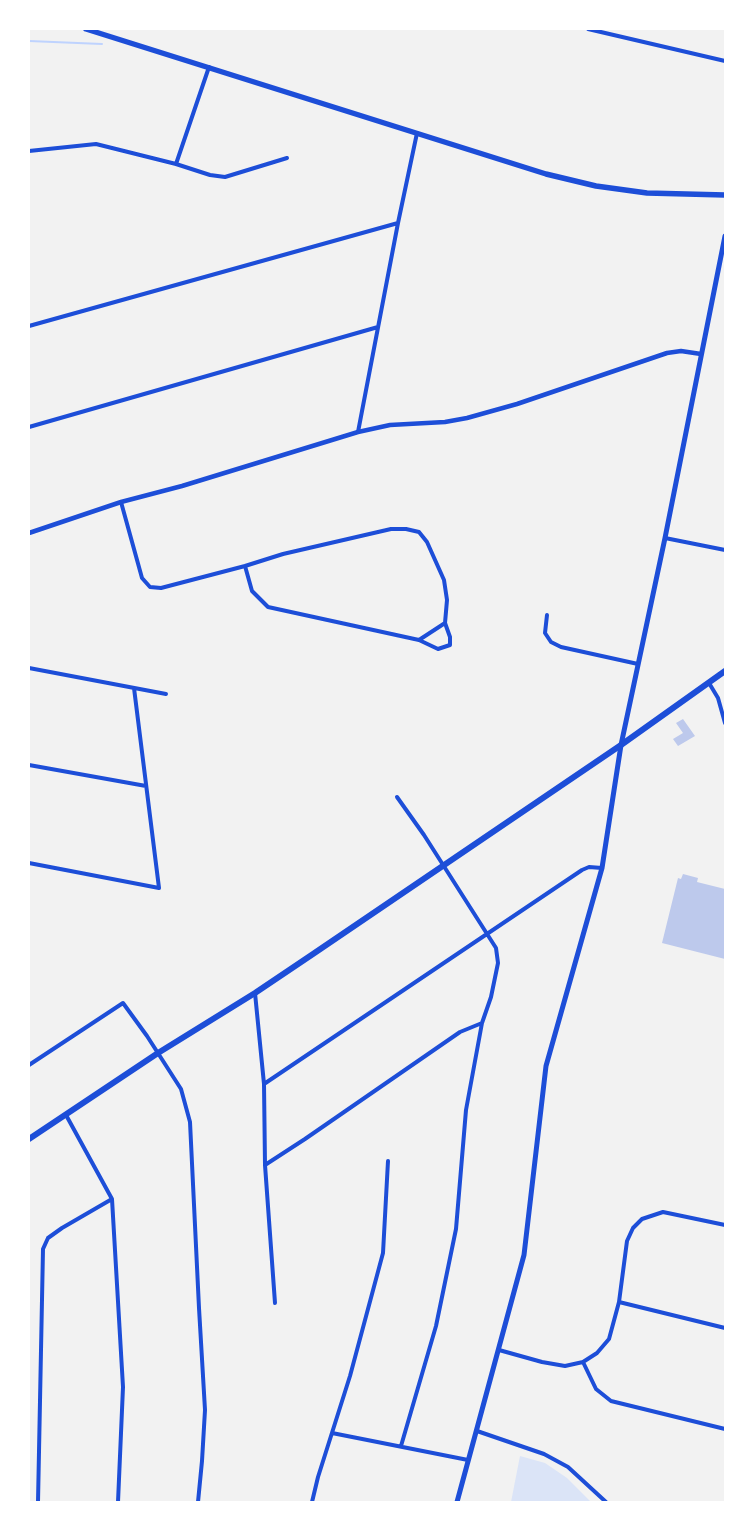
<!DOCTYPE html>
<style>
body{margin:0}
#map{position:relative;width:754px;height:1531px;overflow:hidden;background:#f2f2f2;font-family:Karla,sans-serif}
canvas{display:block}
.frame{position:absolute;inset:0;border:30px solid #fff;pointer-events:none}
</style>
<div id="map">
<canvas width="754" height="1531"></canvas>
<div class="frame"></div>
</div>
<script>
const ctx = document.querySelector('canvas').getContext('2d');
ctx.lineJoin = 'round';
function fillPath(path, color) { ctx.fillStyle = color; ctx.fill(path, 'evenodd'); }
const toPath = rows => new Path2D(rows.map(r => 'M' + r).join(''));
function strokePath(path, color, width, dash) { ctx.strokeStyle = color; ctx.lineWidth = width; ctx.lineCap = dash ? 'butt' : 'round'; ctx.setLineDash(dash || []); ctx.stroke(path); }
fillPath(toPath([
 [520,1456,545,1463,567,1478,591,1502,511,1502]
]), '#dbe4f7');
strokePath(toPath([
 [140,29,221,29],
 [29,41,102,44]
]), '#bfd3fe', 2);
fillPath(toPath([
 [683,719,695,736,678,746,673,739,683,733,676,723],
 [683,874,698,878,697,882,725,889,725,959,662,943,678,878,681,879]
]), '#bdc9ec');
strokePath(toPath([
 [588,29,725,61],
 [29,151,96,144,176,164,210,175,225,177,287,158],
 [176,164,209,67],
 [29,326,398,223],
 [29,427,378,327],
 [358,432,398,223,417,133],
 [121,502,142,578,150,587,161,588,245,566],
 [391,529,406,529,419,532,427,542,444,580,447,600,445,623,419,640,268,607,252,591,245,566,283,554,391,529],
 [665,538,725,550],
 [547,615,545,633,551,642,561,647,638,664],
 [419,640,438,649,450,645,450,637,445,623],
 [29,668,166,694],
 [709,683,718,698,725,723],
 [29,765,146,786],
 [397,797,424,835,496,948,498,963,491,997,482,1023,466,1110,456,1229,436,1326,401,1446],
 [29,863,159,888,134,688],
 [255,993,264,1084,265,1165,275,1303],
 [29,1065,123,1003,147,1036,181,1089,190,1122,199,1308,205,1410,202,1461,198,1502],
 [264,1084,582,870,589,867,602,868],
 [66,1115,112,1199,123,1387,118,1502],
 [265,1165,305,1139,460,1032,482,1023],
 [619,1302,725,1328],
 [499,1350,542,1362,565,1366,583,1362,597,1353,609,1339,619,1302,627,1241,633,1228,642,1219,663,1212,725,1225],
 [583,1362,596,1389,611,1401,725,1429],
 [477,1431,544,1454,568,1467,606,1502],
 [332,1433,468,1460],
 [38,1502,43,1249,48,1238,62,1228,112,1199],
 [312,1502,318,1477,350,1376,383,1253,388,1161]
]), '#1d4ed8', 4);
strokePath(toPath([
 [29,533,121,502,182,486,358,432,390,425,445,422,467,418,517,404,667,353,681,351,701,354]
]), '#1d4ed8', 4.5);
strokePath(toPath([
 [457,1502,524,1255,546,1066,602,868,621,745,665,538,725,236]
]), '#1d4ed8', 5);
strokePath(toPath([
 [86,29,546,174,596,186,647,193,725,195]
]), '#1d4ed8', 5.5);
strokePath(toPath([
 [29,1139,158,1053,255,993,313,954,621,745,725,671]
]), '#1d4ed8', 6);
</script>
